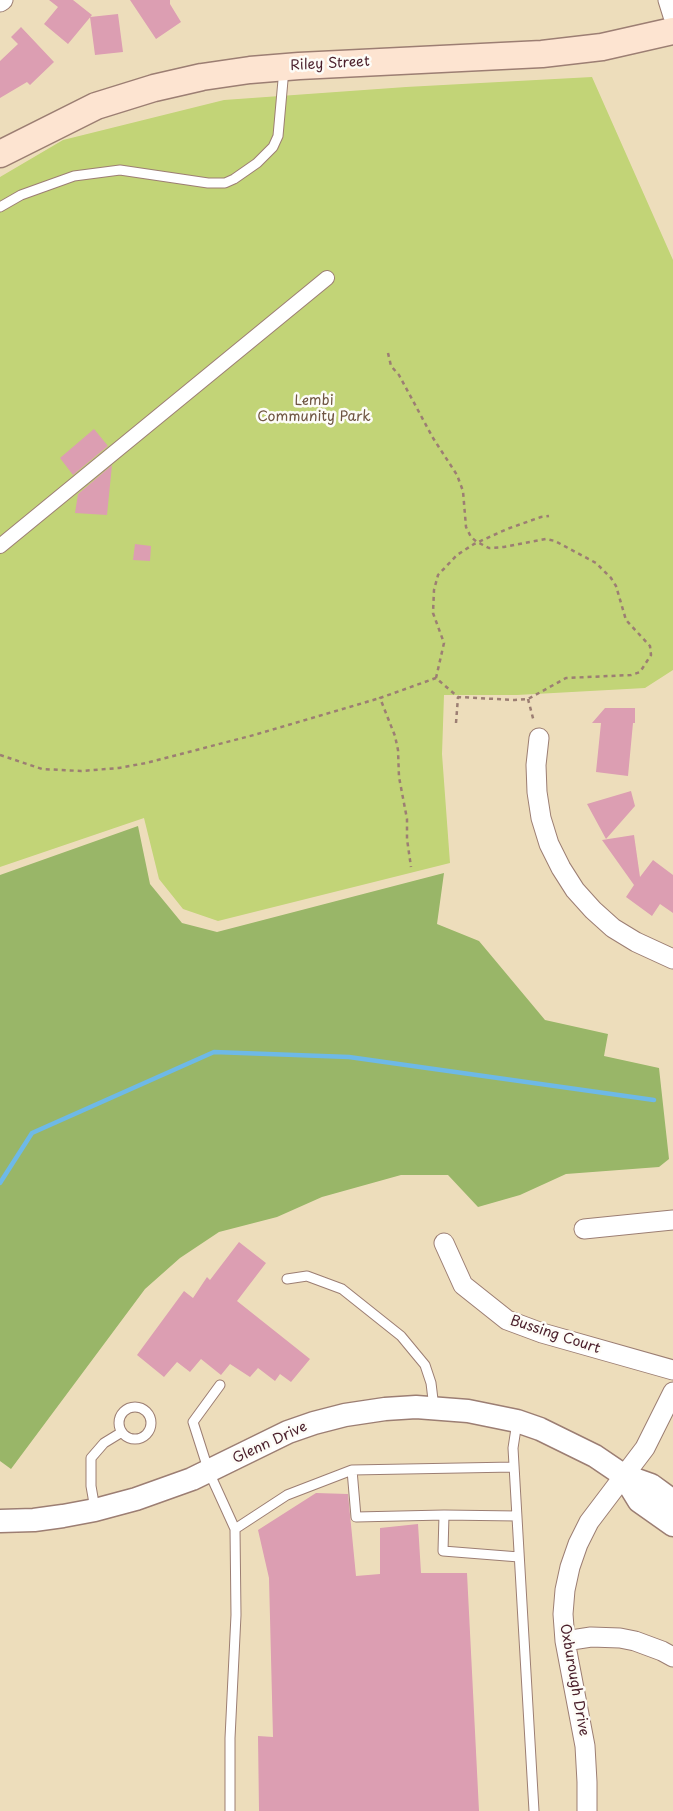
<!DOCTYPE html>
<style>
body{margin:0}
canvas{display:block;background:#edddbb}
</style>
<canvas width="673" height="1811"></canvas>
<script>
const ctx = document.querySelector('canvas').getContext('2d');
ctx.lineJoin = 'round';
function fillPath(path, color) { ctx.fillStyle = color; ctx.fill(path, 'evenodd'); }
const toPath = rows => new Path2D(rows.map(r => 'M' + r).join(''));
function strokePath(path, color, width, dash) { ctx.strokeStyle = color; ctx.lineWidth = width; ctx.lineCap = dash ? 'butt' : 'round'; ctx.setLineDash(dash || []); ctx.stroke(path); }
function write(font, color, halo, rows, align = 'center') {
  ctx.font = font + ' "Playpen Sans",sans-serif'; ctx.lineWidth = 5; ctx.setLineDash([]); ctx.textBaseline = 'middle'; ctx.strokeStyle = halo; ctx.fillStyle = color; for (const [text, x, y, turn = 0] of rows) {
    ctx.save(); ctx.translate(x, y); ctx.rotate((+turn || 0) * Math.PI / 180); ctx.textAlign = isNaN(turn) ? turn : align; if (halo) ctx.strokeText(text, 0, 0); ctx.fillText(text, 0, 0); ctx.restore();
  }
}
fillPath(toPath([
 [592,77,673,260,673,670,645,688,517,695,444,695,442,754,450,863,218,921,183,909,159,879,144,818,0,867,0,177,63,140,224,100,406,87]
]), '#c2d477');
fillPath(toPath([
 [138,826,150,884,182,923,217,932,444,873,437,924,479,941,545,1020,608,1034,604,1056,659,1068,669,1159,659,1167,566,1174,520,1195,478,1207,448,1175,401,1175,322,1197,277,1217,219,1232,180,1258,145,1289,11,1469,0,1461,0,875]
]), '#99b668');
strokePath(toPath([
 [0,1183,32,1133,214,1052,349,1057,654,1100]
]), '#6eb9e7', 4.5);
fillPath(toPath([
 [49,0,73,0,92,15,68,44,44,24,58,7],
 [130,0,170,0,170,4,181,22,156,39],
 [118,14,123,52,95,55,90,17],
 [21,27,54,62,30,85,27,82,0,98,0,61,18,44,11,37],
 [94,429,108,446,73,475,60,458],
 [112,465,107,515,75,513,78,494],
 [135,544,151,546,150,561,133,560],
 [605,708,635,708,635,723,633,723,628,776,596,772,601,723,592,723],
 [631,791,635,806,606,839,587,804],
 [634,835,640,877,653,860,673,875,673,913,660,904,652,916,626,897,634,885,602,840],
 [239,1242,266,1263,237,1301,310,1359,291,1382,280,1374,275,1381,258,1368,250,1377,230,1364,221,1375,201,1359,190,1372,177,1362,164,1377,137,1355,184,1291,193,1298,207,1277,210,1280],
 [316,1493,348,1494,356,1576,380,1574,380,1528,418,1524,421,1573,467,1573,479,1811,259,1811,258,1736,273,1737,269,1578,258,1530]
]), '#dc9eb2');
const service = toPath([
 [0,207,21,195,74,176,120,170,208,183,225,183,234,179,257,163,273,147,278,136,284,69],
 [287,1279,307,1276,342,1289,401,1336,425,1365,431,1383,434,1408],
 [220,1385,193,1422,209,1472,235,1529,236,1615,230,1738,230,1811],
 '119 1423a16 16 0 1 1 32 0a16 16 0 1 1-32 0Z',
 [517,1422,513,1448,534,1811],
 [95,1509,91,1486,91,1458,104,1443,122,1432],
 [444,1515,356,1517,352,1470,514,1467],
 [517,1516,444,1515,443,1551,519,1557],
 [235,1529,287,1495,352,1470]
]);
const pedestrian = toPath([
 [0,546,327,278]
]);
const minor = toPath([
 [668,0,673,16],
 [0,2,3,0],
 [539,738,536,765,537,792,541,818,549,844,561,868,575,890,593,910,613,928,636,942,673,959],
 [584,1229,673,1220],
 [444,1243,463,1285,507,1320,542,1333,673,1370],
 [565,1641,591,1637,620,1638,635,1641,662,1651,673,1657],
 [587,1811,587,1782,585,1746,565,1641,563,1614,565,1590,570,1567,578,1544,589,1522,645,1448,673,1392]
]);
const tertiary = toPath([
 [623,1475,639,1501,673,1525],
 [0,1521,34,1520,63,1516,95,1510,136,1499,192,1479,288,1432,314,1423,345,1415,385,1409,416,1407,468,1411,517,1421,540,1429,595,1456,623,1475,651,1485,673,1501]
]);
const secondary = toPath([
 [0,154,96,106,154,88,202,77,250,70,299,66,542,54,602,47,673,31]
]);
strokePath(service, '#9c7e73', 11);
strokePath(pedestrian, '#9c7e73', 16);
strokePath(minor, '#9c7e73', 21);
strokePath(tertiary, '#9c7e73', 25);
strokePath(secondary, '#9c7e73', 29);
strokePath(toPath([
 [388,353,391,366,399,375,433,438,457,475,463,491,466,527,471,537,477,542,489,548,504,547,546,539,555,541,596,563,611,578,616,586,626,620,650,646,651,655,640,672,631,675,566,678,528,699,515,700,458,697,436,678,380,698,395,736,398,750,399,777,407,819,407,839,411,867],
 [436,678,444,643,433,613,434,590,438,575,457,555,474,544,507,529,541,517,549,516],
 [528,699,534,722],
 [456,723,458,697],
 [0,755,42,769,81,771,119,768,146,763,254,735,380,698]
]), '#9c7e73', 2.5, [4, 4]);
strokePath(service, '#fff', 9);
strokePath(pedestrian, '#fff', 14);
strokePath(minor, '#fff', 19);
strokePath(tertiary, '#fff', 22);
strokePath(secondary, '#fde4d1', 26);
write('14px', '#4a1f2b', '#fdfcf7', [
 ["Riley Street",330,64,-3],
 ["Bussing Court",555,1335,18],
 ["Glenn Drive",270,1443,-25],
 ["Oxburough Drive",574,1680,80]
]);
write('14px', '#6e5542', '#fdfcf7', [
 ["Lembi",314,401],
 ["Community Park",314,417]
]);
</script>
